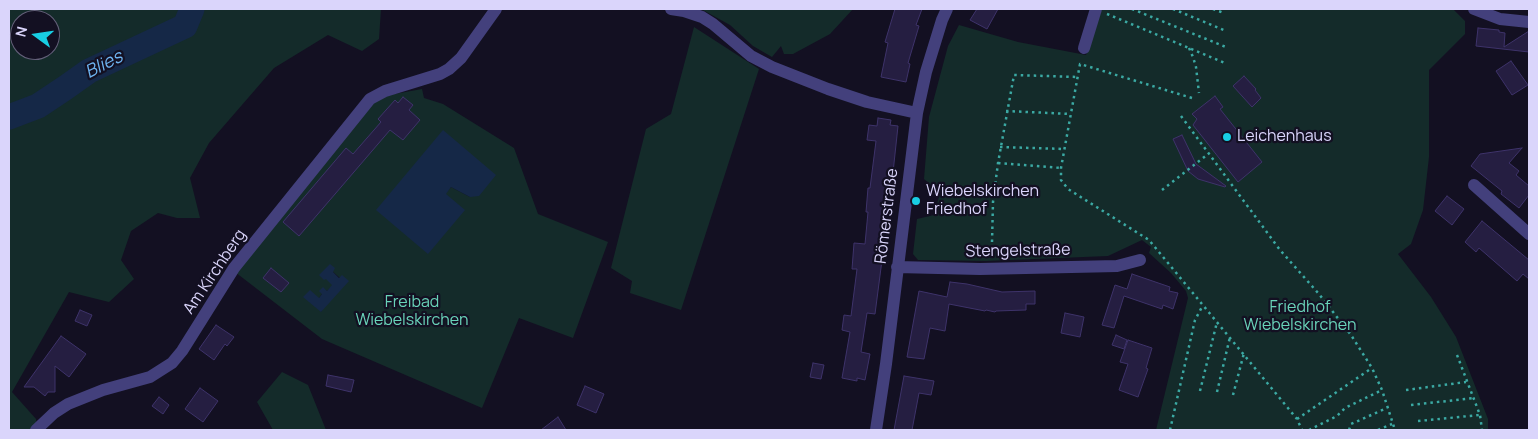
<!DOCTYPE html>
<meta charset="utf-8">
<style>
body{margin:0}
#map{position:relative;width:1538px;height:439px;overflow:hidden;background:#131022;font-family:Manrope,sans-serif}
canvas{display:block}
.frame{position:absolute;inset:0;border:10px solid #dad5fb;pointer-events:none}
.north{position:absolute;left:10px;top:10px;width:50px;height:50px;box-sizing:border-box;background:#131022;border:1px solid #635f79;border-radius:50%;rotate:284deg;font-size:14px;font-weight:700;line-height:20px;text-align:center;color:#dad5fb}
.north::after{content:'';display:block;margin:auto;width:18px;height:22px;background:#18cee4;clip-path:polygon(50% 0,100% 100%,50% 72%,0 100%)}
</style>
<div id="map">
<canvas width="1538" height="439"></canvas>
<div class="frame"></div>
<div class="north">N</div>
</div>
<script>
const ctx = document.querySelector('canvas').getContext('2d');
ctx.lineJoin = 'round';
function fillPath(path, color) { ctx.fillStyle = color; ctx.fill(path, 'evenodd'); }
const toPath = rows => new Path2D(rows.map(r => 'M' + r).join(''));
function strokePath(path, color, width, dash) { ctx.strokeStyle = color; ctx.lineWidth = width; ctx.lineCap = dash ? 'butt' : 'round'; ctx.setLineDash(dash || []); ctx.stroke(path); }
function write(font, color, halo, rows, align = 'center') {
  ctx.font = font + ' Manrope,sans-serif'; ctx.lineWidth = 4.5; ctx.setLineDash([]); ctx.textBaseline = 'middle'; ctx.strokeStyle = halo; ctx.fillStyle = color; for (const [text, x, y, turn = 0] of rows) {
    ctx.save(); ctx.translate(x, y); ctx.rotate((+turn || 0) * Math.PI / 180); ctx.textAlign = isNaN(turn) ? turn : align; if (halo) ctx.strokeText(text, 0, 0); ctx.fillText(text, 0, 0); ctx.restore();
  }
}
fillPath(toPath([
 [9,9,381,9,379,39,362,51,328,35,274,68,209,143,190,178,200,218,177,218,158,213,131,231,121,260,134,279,109,302,69,292,12,392,36,419,38,430,9,430],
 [20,20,50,20,50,50,20,50],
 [701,9,853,9,830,34,793,54,784,54,781,46,772,57,753,46,730,25],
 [1102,9,1453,9,1465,21,1465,34,1429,70,1429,157,1423,210,1411,244,1398,254,1431,297,1456,337,1488,419,1488,430,1156,430,1188,298,1186,291,1171,273,1149,253,1151,247,1142,240,1108,256,986,261,918,260,913,254,917,219,934,215,940,193,924,179,929,117,948,46,959,25,1018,42,1086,55],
 [694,27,759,69,681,310,630,293,632,281,611,268,646,129,671,114],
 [422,89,424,98,443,104,514,148,538,214,608,242,573,338,519,318,482,408,322,339,235,272,372,102,389,95],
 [443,131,470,197,451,187,445,194],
 [332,271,340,278,321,312,319,298,322,294,323,288,327,291,333,285,326,278],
 [282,372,308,385,326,430,273,430,257,402]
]), '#142b2a');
fillPath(toPath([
 [443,130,496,175,479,196,470,197,451,187,446,194,465,210,428,254,376,210],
 [330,264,335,268,333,272,339,278,342,275,349,281,321,312,303,297,310,290,319,298,322,294,319,291,323,287,327,291,332,285,326,279,324,280,319,275]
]), '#152847');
strokePath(toPath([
 [9,117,38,106,65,88,89,71,185,26,192,9]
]), '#152847', 25);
const building = toPath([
 [895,9,922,9,916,25,919,26,908,63,910,64,906,82,881,77,888,43,885,42,895,9],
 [977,9,998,9,987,29,970,20,977,9],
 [1478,28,1499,30,1499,32,1505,33,1504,47,1529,31,1529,52,1476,46,1478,28],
 [1511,61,1528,85,1512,95,1496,71,1511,61],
 [1244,76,1256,89,1255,90,1261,98,1252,107,1233,86,1244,76],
 [1215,96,1223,107,1220,109,1262,162,1238,182,1193,125,1197,119,1192,114,1215,96],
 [403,97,413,105,409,110,420,120,403,140,390,130,299,236,283,222,346,148,353,154,381,122,378,119,395,100,398,103,403,97],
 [878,118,891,120,890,125,898,126,886,238,885,237,875,314,867,313,861,352,870,354,865,380,857,378,857,381,842,378,850,332,842,330,844,315,851,316,857,269,852,269,854,243,865,244,868,212,866,212,868,188,870,188,876,141,867,140,869,125,877,126,878,118],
 [1182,135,1196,164,1226,186,1225,187,1198,179,1188,171,1173,139,1182,135],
 [1522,148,1509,163,1519,171,1516,175,1529,186,1529,195,1519,208,1501,194,1502,191,1471,166,1480,154,1522,148],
 [1447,196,1464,209,1452,225,1435,211,1447,196],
 [1482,221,1529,260,1529,279,1523,274,1517,281,1479,248,1476,252,1465,242,1482,221],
 [271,268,289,283,281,292,263,278,271,268],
 [1132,274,1170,287,1169,291,1178,293,1173,309,1163,305,1162,309,1124,296,1114,328,1102,325,1115,285,1127,289,1132,274],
 [950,282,967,284,1002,292,1035,291,1035,304,1026,304,1026,310,996,311,995,312,986,310,985,311,949,304,945,331,930,328,924,359,907,357,919,291,947,297,950,282],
 [80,310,92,315,87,326,75,321,80,310],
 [1065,313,1084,317,1080,337,1061,333,1065,313],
 [216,325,234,337,227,346,225,344,214,360,199,349,216,325],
 [1116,335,1127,340,1124,349,1112,345,1116,335],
 [61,336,86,354,69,377,55,366,55,392,48,392,45,396,34,387,24,387,61,336],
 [1128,340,1152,348,1146,368,1148,369,1138,397,1119,390,1128,364,1120,362,1128,340],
 [813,363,824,365,821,379,810,377,813,363],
 [328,375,354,380,351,392,326,386,328,375],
 [904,376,934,381,931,395,919,393,912,430,894,430,904,376],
 [585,386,604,394,596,413,577,405,585,386],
 [200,388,218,401,203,422,185,409,200,388],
 [159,397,169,405,163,414,152,406,159,397],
 [558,417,566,430,541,430,558,417]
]);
fillPath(building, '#251e41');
strokePath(building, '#3e336a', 1);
strokePath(toPath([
 [1132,9,1226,47],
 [1173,9,1226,31],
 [1213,9,1224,13],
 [1107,14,1225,63],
 [1189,48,1193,57,1196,67,1199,93],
 [1192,98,1080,64,1061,168,1061,180,1068,189,1149,240,1297,419,1302,430],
 [1006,111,1071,114],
 [1181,116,1280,250,1319,294,1351,335,1372,368,1382,390,1395,430],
 [1000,147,1064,149],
 [998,163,1061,168],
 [1162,190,1208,154],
 [992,242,993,202,998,163,1014,75,1078,77],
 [1457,355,1480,415,1482,430],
 [1406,390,1466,382],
 [1200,391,1217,322],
 [1217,392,1230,337],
 [1233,395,1244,353],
 [1411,405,1474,398],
 [1297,419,1372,368],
 [1418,421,1480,415],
 [1170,430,1195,320,1203,305],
 [1309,430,1337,416,1345,408,1382,390],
 [1349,430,1351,424,1387,408],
 [1378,430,1392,424]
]), '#3ba9a3', 2.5, [2.5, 4]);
strokePath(toPath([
 [671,9,684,11,702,17,713,24,751,56,772,67,828,89,867,102,917,113],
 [1474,9,1500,19,1529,22],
 [1084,48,1096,9],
 [1474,185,1529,234],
 [897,267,980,269,1117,266,1140,260],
 [36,430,54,413,68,404,103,390,150,377,172,363,182,351,234,268,370,99,385,91,440,74,449,69,461,58,496,9],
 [876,430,886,364,917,113,926,72,942,20,947,9]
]), '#43407c', 12);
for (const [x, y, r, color] of [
 [1227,137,5,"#18cee4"],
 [916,201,5,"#18cee4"]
]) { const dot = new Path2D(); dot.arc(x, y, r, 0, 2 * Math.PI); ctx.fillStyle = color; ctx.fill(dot); strokePath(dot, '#131022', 2); }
write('16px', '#dad5fb', '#131022', [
 ["Leichenhaus",1237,137],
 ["Wiebelskirchen",926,192],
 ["Friedhof",926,210]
], 'left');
write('16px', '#dad5fb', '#131022', [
 ["Römerstraße",887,216,-83],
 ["Stengelstraße",1018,251,-1],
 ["Am Kirchberg",215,272,-56]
]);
write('16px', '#69d3b9', '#131022', [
 ["Freibad",412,303],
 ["Wiebelskirchen",412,321],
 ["Friedhof",1300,308],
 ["Wiebelskirchen",1300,326]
]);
write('italic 18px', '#6eb3f0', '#131022', [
 ["Blies",104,65,-27]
]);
</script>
